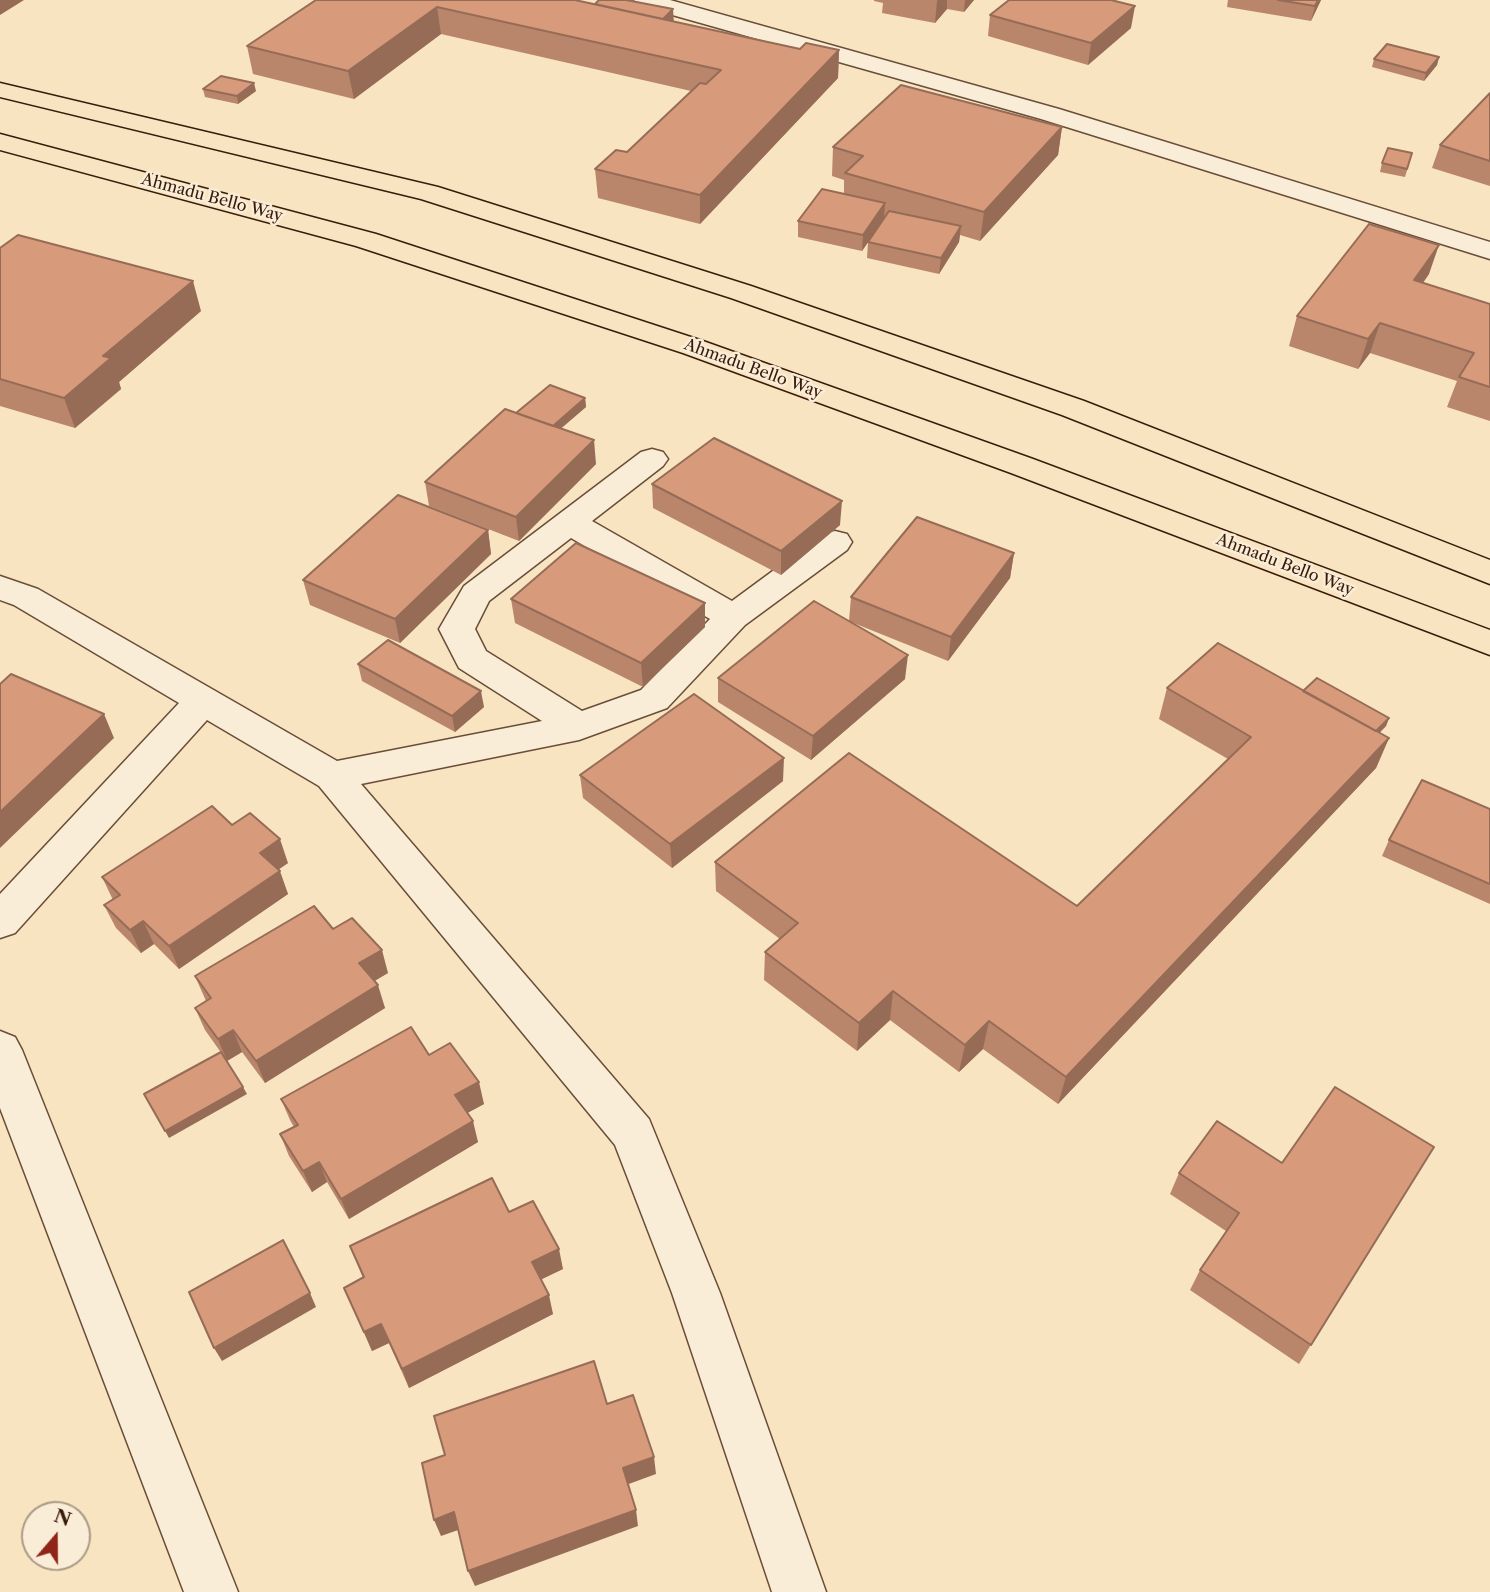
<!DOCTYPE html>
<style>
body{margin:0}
#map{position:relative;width:1490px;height:1592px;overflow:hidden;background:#f8e4c1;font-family:"Libre Caslon Text",serif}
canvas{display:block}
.north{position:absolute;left:21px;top:1501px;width:70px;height:70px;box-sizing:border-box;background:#faedd7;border:2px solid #ad9985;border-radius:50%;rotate:20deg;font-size:19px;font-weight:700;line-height:28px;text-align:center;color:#391b0a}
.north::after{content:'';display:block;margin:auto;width:24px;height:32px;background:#8f2418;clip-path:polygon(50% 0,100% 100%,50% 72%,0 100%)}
</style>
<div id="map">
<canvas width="1490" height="1592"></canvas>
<div class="north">N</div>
</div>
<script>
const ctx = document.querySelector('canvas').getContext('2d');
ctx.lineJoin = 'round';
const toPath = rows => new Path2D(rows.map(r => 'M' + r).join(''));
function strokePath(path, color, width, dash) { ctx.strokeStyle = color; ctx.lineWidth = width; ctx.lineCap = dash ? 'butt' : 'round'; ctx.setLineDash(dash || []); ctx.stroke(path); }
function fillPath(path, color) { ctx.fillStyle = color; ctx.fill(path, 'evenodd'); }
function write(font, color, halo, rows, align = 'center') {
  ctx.font = font + ' "Libre Caslon Text",serif'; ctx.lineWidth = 5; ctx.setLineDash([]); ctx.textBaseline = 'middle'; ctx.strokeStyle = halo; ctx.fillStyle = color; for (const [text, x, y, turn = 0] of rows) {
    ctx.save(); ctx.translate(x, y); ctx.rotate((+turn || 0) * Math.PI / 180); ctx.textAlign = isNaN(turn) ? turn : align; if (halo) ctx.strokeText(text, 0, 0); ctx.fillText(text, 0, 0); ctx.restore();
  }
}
const minor = toPath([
 [634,0,670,0,1059,109,1490,242,1490,259,1041,119,637,5,634,0],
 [652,449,663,452,668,459,663,466,592,521,732,601,823,534,835,531,847,534,852,542,847,550,745,625,667,708,579,740,361,784,649,1119,720,1293,826,1592,772,1592,672,1293,615,1145,319,786,207,720,15,933,0,938,0,894,179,703,14,605,0,600,0,576,38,589,337,761,542,721,459,668,439,629,464,586,641,452,652,449],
 [571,538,710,619,641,690,582,711,486,651,475,629,489,601,571,538],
 [0,1031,15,1037,22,1050,238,1592,184,1592,0,1108,0,1031]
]);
const major = toPath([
 [0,83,438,187,751,286,1084,401,1490,560,1490,584,1062,415,731,298,421,199,0,97,0,83],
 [0,134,376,234,703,341,1033,459,1490,630,1490,655,1011,473,683,353,356,246,0,150,0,134]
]);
strokePath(minor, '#694d38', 3);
strokePath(major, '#391b0a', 3);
fillPath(minor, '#faedd7');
fillPath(major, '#f8e4c1');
fillPath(toPath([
 [316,0,575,0,800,49,839,50,838,78,700,224,598,198,595,169,627,152,691,91,441,34,354,99,253,74,247,46],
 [874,0,974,0,964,12,947,9,935,23,882,13,883,3,874,1],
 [1228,0,1321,0,1311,21,1227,7],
 [990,15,1131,28,1088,65,988,36],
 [1439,57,1437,65,1424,81,1372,67,1374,59],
 [203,89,256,91,238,104,205,97],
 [1490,93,1490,186,1432,168,1440,145],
 [1062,127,1058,155,980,241,960,235,959,242,939,274,867,258,868,242,862,251,798,237,798,221,844,194,844,180,832,176,833,147],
 [1412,153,1405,177,1380,172,1382,163],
 [0,248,201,311,119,382,121,389,75,428,0,406],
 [1429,274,1423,283,1490,304,1490,421,1447,407,1457,381,1370,353,1358,369,1289,346,1297,316],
 [585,398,586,407,561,428,596,464,519,541,429,506,425,482,516,413],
 [652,484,840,525,781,575,653,508],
 [488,530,491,554,400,643,310,605,303,580],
 [1014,553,1010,578,948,661,851,622,905,679,811,760,718,702,718,678,849,621,851,597],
 [511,599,705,603,705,627,643,687,515,623],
 [358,664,484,707,455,732,362,681],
 [1167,688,1303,691,1389,718,1386,726,1379,733,1389,738,1376,768,1058,1104,983,1049,959,1072,890,1020,857,1051,764,980,765,952,780,939,716,891,715,862,1077,906,1228,759,1159,719],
 [580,775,783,781,672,868,583,798],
 [1490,809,1490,904,1382,856,1389,840],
 [232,825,288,863,278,869,288,894,179,969,154,944,141,953,116,928,104,905,113,900,102,877],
 [333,929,388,973,374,981,385,1008,265,1083,242,1052,227,1061,205,1030,195,1008,206,1001,195,976],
 [429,1055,484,1104,467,1113,478,1142,349,1219,327,1182,312,1192,289,1156,280,1134,294,1127,290,1120,281,1099],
 [1434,1147,1299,1364,1190,1290,1200,1270,1226,1231,1170,1194,1179,1173,1282,1163],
 [509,1212,563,1269,541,1279,553,1314,409,1388,389,1343,372,1351,344,1288,363,1278,350,1246]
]), '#b9856b');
fillPath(toPath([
 [0,0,24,0,0,15],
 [938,0,947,0,947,9,935,23,937,1],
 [965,0,974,0,964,12],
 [1318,0,1321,0,1311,21,1315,6],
 [1135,6,1131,28,1088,65,1091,43],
 [437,7,441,34,354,99,348,71],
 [673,9,674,24,659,23],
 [839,50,838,78,700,224,700,195],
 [1439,57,1437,65,1424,81,1426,73],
 [254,83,256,91,238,104,237,96],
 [1062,127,1058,155,980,241,984,212],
 [885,203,884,219,862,251,863,235],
 [961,226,959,242,939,274,941,258],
 [1439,245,1429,274,1403,310,1414,280],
 [193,281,201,311,119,382,121,389,75,428,64,398,103,356],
 [1380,323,1370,353,1358,369,1368,339],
 [585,398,586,407,550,438,549,429],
 [594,440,596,464,519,541,516,517],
 [842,501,840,525,781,575,781,551],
 [488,530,491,554,400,643,395,619],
 [1014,553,1010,578,948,661,951,637],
 [705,603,705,627,643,687,641,663],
 [908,655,905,679,811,760,813,736],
 [481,691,484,707,455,732,452,716],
 [104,714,114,738,0,848,0,812],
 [1389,718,1386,726,1364,749,1367,741],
 [1389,738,1376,768,1058,1104,1066,1077],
 [784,758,783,781,672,868,670,844],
 [280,839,288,863,268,877,260,853],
 [280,871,288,894,179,969,169,946],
 [143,921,154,944,141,953,130,930],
 [382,950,388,973,366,986,359,963],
 [378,985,385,1008,265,1083,256,1061],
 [893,991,890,1020,857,1051,859,1023],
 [989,1021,983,1049,959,1072,965,1045],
 [233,1030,242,1052,227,1061,218,1039],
 [479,1082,484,1104,460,1117,455,1095],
 [243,1087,247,1094,169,1138,165,1131],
 [473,1121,478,1142,349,1219,341,1199],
 [319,1162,327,1182,312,1192,303,1171],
 [559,1249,563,1269,536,1282,532,1262],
 [310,1293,316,1307,222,1361,214,1348],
 [549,1295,553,1314,409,1388,402,1369],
 [381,1324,389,1343,372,1351,364,1332],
 [654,1457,656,1474,626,1485,623,1468],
 [636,1510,638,1526,475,1586,468,1571],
 [454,1512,461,1529,441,1536,434,1520]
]), '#966c57');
const building = toPath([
 [316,0,575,0,800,49,806,43,839,50,700,195,595,169,616,150,627,152,700,83,706,84,721,70,437,7,348,71,247,46,316,0],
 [599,0,626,0,673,9,663,19,595,4,599,0],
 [1009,0,1111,0,1135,6,1091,43,990,15,1009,0],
 [1278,0,1318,0,1315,6,1278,0],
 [1387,44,1439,57,1426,73,1374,59,1387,44],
 [221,76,254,83,237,96,203,89,221,76],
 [901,85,1062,127,984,212,845,173,863,156,833,147,901,85],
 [1490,93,1490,161,1440,145,1490,93],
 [1388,148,1412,153,1407,169,1382,163,1388,148],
 [822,189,885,203,863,235,798,221,822,189],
 [889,211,961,226,941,258,868,242,889,211],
 [1369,224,1439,245,1414,280,1490,304,1490,387,1459,377,1474,353,1380,323,1368,339,1297,316,1369,224],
 [18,235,193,281,103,356,111,358,64,398,0,379,0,248,18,235],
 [550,385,585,398,553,426,516,413,550,385],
 [505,409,594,440,516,517,425,482,505,409],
 [714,438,842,501,781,551,652,484,714,438],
 [398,495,488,530,395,619,303,580,398,495],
 [917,517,1014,553,951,637,851,597,917,517],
 [576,543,705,603,641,663,511,599,576,543],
 [814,601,908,655,813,736,718,678,814,601],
 [388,640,481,691,452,716,358,664,388,640],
 [1218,643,1389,738,1066,1077,989,1021,965,1045,893,991,859,1023,765,952,798,923,715,862,849,753,1077,906,1251,737,1167,688,1218,643],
 [11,674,104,714,0,812,0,684,11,674],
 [1317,678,1389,718,1376,731,1303,691,1317,678],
 [694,694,784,758,670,844,580,775,694,694],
 [1422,780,1490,809,1490,884,1389,840,1422,780],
 [212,806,232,825,250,813,280,839,260,853,280,871,169,946,143,921,130,930,104,905,120,895,102,877,212,806],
 [314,906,333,929,352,918,382,950,359,963,378,985,256,1061,233,1030,218,1039,195,1008,211,998,195,976,314,906],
 [411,1027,429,1055,450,1043,479,1082,455,1095,473,1121,341,1199,319,1162,303,1171,280,1134,298,1125,281,1099,411,1027],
 [221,1052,243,1087,165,1131,144,1094,221,1052],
 [1335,1087,1434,1147,1311,1345,1200,1270,1239,1213,1179,1173,1217,1121,1282,1163,1335,1087],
 [492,1178,509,1212,533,1201,559,1249,532,1262,549,1295,402,1369,381,1324,364,1332,344,1288,364,1277,350,1246,492,1178],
 [283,1240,310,1293,214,1348,189,1292,283,1240],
 [594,1361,607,1404,633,1395,654,1457,623,1468,636,1510,468,1571,454,1512,434,1520,422,1463,445,1455,434,1416,594,1361]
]);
fillPath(building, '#d79b7c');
strokePath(building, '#966c57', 2);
write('16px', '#391b0a', '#faedd7', [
 ["Ahmadu Bello Way",212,198,15],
 ["Ahmadu Bello Way",753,369,20],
 ["Ahmadu Bello Way",1285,565,21]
]);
</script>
